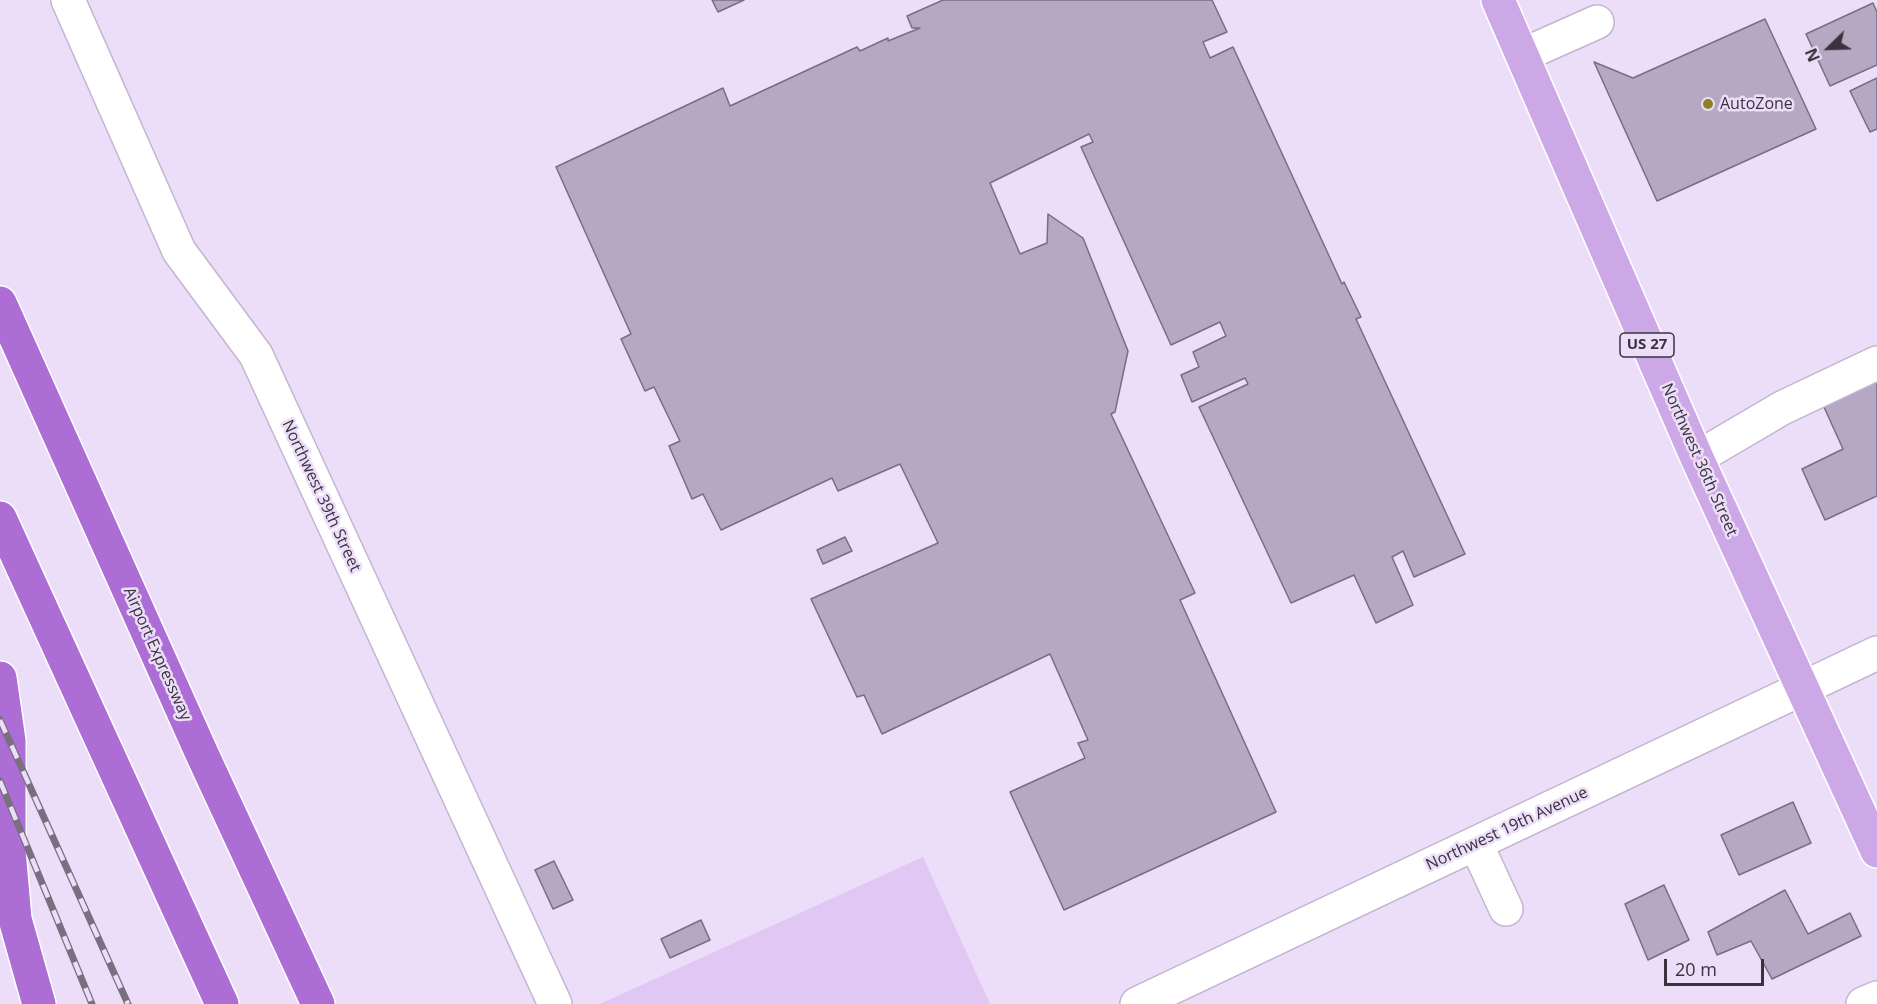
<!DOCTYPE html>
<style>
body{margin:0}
#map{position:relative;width:1877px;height:1004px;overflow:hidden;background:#ecddf8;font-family:"Open Sans",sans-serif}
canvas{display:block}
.north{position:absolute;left:1799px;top:18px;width:60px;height:60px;-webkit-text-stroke:4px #ecddf8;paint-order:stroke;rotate:247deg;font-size:16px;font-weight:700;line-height:24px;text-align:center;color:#39333e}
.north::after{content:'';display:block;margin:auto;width:21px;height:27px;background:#39333e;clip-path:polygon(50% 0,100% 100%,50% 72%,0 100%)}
.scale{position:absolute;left:1664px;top:959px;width:100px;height:27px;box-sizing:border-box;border:3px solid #39333e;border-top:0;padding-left:8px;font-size:18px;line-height:21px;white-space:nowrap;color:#39333e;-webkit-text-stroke:4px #ecddf8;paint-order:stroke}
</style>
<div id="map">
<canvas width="1877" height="1004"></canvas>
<div class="north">N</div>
<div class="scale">20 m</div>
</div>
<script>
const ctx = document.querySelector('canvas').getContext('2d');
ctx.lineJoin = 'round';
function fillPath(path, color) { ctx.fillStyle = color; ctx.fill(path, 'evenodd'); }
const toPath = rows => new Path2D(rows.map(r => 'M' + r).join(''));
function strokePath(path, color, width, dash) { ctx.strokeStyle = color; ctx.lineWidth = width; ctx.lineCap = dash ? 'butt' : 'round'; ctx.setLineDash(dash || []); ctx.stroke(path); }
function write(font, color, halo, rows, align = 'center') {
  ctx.font = font + ' "Open Sans",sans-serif'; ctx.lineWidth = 5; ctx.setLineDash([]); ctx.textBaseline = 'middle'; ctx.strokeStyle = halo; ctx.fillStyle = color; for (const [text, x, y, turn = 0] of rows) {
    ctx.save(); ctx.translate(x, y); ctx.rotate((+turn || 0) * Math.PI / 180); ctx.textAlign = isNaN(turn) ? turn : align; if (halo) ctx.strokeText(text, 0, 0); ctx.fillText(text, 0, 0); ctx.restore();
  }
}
fillPath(toPath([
 [923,857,990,1004,600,1004]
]), '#e0c7f4');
const building = toPath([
 [712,0,744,0,718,12,712,0],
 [943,0,1212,0,1227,32,1203,42,1210,58,1233,47,1342,284,1344,282,1361,317,1356,319,1465,554,1414,577,1403,551,1392,557,1413,605,1376,623,1354,575,1291,603,1199,407,1248,384,1245,378,1192,402,1181,375,1199,367,1193,352,1226,336,1220,322,1171,345,1081,147,1093,142,1089,134,990,183,1020,254,1047,243,1048,214,1083,238,1128,351,1115,412,1111,414,1195,593,1180,600,1276,812,1064,910,1010,792,1085,758,1078,743,1088,740,1050,654,882,734,864,695,857,697,811,599,938,543,900,464,838,491,832,478,721,530,703,494,692,499,669,446,680,441,654,387,645,391,621,339,631,334,556,167,723,88,730,106,857,47,860,51,888,38,888,41,920,28,912,28,907,16,943,0],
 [1873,3,1877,12,1877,65,1830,86,1806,34,1873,3],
 [1765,19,1816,129,1657,201,1594,62,1633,78,1765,19],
 [1877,78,1877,129,1870,132,1850,91,1877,78],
 [1877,370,1877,496,1825,520,1802,469,1843,449,1819,396,1877,370],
 [845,537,852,551,823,564,817,550,845,537],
 [1793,802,1811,843,1739,875,1721,835,1793,802],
 [554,861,573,900,553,909,535,870,554,861],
 [1664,885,1689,940,1648,960,1625,904,1664,885],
 [1785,890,1808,934,1850,913,1861,936,1772,979,1751,941,1717,955,1708,932,1785,890],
 [701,920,710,940,670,958,661,939,701,920]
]);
fillPath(building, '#b6a8c2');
strokePath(building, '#7a6c84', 1.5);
const minor = toPath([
 [68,0,179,251,256,355,555,1004],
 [1523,55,1597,22],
 [1697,458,1782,408,1877,363],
 [1476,844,1506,909],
 [1137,1004,1877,653],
 [1863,1004,1877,998]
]);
const major = toPath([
 [1498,0,1697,458,1877,851]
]);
const highway = toPath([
 [0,303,202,754,318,1004],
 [0,518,222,1004],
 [0,678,9,741,9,851,15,919,39,1004]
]);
strokePath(minor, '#c3b5cf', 36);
strokePath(major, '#fff', 36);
strokePath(highway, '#fff', 36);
strokePath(minor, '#fff', 33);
strokePath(major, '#cda8e6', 33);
strokePath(highway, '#ac6ed5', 33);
const rail = toPath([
 [0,720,128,1004],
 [0,781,92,1004]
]);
strokePath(rail, '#796f80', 7);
strokePath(rail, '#ecddf8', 4.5, [14]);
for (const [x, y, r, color] of [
 [1708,104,6,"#8d7f26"]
]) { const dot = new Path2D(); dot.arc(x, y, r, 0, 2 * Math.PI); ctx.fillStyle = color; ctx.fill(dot); strokePath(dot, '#ecddf8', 2); }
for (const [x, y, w] of [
 [1647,345,54]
]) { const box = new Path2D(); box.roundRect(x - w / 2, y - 12, w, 24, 4.5); ctx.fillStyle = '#ecddf8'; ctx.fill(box); strokePath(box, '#39333e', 1.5); }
write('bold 15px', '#39333e', null, [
 ["US 27",1647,345]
]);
write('16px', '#39333e', '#ecddf8', [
 ["AutoZone",1720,104]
], 'left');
write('16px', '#39333e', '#ecddf8', [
 ["Northwest 36th Street",1699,460,66],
 ["Northwest 39th Street",321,496,65],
 ["Airport Expressway",157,654,66],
 ["Northwest 19th Avenue",1507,829,-25]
]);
</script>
